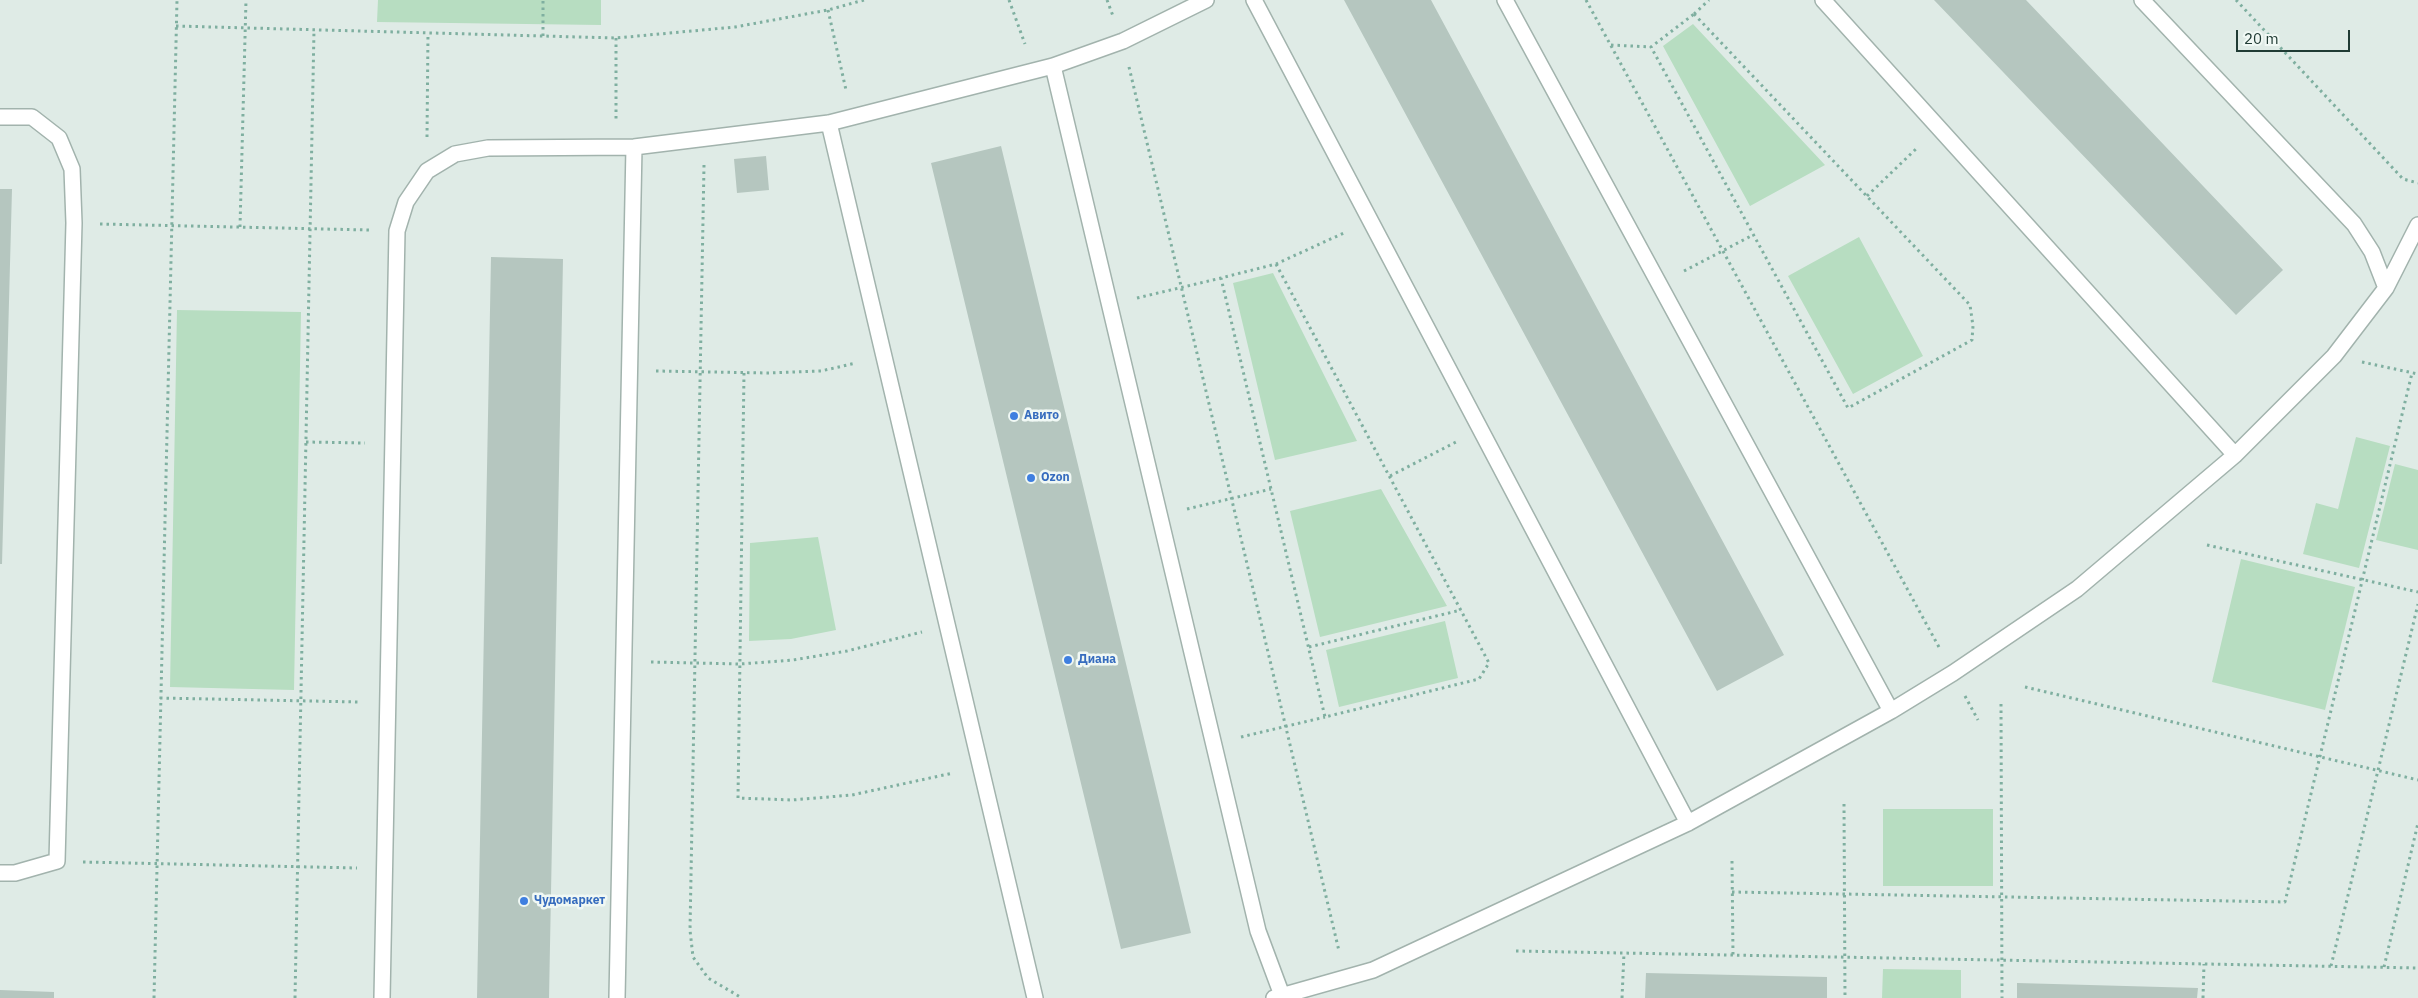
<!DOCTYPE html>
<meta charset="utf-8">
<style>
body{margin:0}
#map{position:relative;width:2418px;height:998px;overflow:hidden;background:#dfebe6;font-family:"IBM Plex Sans",sans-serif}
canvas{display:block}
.scale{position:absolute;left:2236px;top:30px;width:114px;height:22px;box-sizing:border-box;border:2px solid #203b34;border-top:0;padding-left:6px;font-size:15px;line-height:18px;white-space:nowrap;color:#203b34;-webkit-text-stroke:4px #f0f8f4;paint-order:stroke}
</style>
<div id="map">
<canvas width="2418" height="998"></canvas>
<div class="scale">20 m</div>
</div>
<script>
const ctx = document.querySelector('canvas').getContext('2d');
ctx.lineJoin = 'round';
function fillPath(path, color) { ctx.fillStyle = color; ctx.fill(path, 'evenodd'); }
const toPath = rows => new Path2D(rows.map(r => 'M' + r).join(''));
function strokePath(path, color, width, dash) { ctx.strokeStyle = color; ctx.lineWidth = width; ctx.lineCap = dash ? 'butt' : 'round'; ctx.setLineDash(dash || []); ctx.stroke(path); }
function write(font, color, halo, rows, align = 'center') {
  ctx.font = font + ' "IBM Plex Sans",sans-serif'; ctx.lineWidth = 5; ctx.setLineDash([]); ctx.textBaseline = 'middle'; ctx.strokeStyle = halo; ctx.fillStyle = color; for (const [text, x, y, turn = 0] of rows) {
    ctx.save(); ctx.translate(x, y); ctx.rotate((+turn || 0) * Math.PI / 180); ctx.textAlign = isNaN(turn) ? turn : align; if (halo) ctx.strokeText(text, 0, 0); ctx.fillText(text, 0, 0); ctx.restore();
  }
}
fillPath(toPath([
 [378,0,601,0,601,25,377,22],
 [1693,24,1825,165,1750,206,1663,46],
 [1859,237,1923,356,1853,394,1788,276],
 [1273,273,1357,441,1275,460,1233,283],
 [177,310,301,312,294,690,170,687],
 [2356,437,2390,446,2359,568,2303,554,2316,503,2338,509],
 [2395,464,2418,470,2418,550,2376,540],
 [1381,489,1447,606,1320,637,1290,511],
 [818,537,836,630,791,639,749,641,750,543],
 [2241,559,2355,587,2325,710,2212,682],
 [1445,621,1458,678,1339,707,1326,650],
 [1883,809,1993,809,1993,886,1883,886],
 [1883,969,1961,970,1961,998,1882,998]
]), '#b7ddc1');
fillPath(toPath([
 [1344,0,1431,0,1784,655,1717,691],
 [1934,0,2026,0,2283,270,2236,315],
 [1001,146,1191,933,1121,949,931,163],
 [766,156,769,190,737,193,734,159],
 [0,189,12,189,2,564,0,564],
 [491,257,563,259,549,998,477,998],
 [1646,973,1827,977,1827,998,1645,998],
 [2017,983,2198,988,2197,998,2017,998],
 [0,990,54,992,54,998,0,998]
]), '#b5c6bf');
const service = toPath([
 [1254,0,1688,823],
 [1505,0,1891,711],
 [1823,0,2235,455],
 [2142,0,2354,224,2372,252,2386,288],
 [1053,66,1258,931,1283,998],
 [0,117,32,117,59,138,72,169,74,223,57,861,15,873,0,873],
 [829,123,1035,998],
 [382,998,397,231,406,202,427,171,455,154,488,148,634,147,829,123,1053,66,1123,41,1206,0],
 [617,998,634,147],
 [1274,998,1373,970,1688,823,1891,711,1953,673,2077,589,2235,455,2334,356,2386,288,2418,225]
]);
strokePath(service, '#a2b3ad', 18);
strokePath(toPath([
 [1009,0,1025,44],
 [1107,0,1113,16],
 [1586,0,1940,649],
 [2236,0,2403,179,2418,183],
 [828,10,846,90],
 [1694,14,1970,305,1973,326,1972,340,1848,408,1651,47,1694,14],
 [1694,14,1709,0],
 [176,26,616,38,735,27,828,10,864,0],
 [543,36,543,0],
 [616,38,616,120],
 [1611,45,1651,47],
 [1129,67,1339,951],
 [427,137,428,33],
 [704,165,690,930,693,957,708,978,742,998],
 [1867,196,1918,147],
 [100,224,369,230],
 [240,227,246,0],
 [1276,264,1489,663,1479,679,1325,717,1221,278,1276,264,1346,232],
 [1684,271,1753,235],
 [1137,298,1221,278],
 [2362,362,2418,374],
 [656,371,768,373,821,371,856,363],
 [744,373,738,798,792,800,852,795,953,773],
 [306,442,365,443],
 [1390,476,1456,442],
 [1187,509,1271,489],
 [2207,545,2418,592],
 [1309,647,1461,610],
 [651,662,740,664,793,660,847,651,922,632],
 [2025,687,2418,780],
 [1965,696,1978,720],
 [160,698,360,702],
 [2001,704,2002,998],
 [1241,737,1325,717],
 [1844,804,1845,998],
 [1732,861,1733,955],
 [83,862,357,868],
 [1732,892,2285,902,2412,373],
 [1516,951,2418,968],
 [2331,966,2418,604],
 [2384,967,2418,823],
 [154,998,177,0],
 [295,998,314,30],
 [1622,998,1624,953],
 [2203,998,2204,964]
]), '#7fafa0', 3, [2.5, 4]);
strokePath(service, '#fff', 15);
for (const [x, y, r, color] of [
 [1014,416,5,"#3f7fe0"],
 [1031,478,5,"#3f7fe0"],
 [1068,660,5,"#3f7fe0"],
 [524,901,5,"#3f7fe0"]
]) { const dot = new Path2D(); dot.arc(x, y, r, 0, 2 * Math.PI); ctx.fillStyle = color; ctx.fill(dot); strokePath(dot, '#f0f8f4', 2); }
write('bold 12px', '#366cbe', '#f0f8f4', [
 ["Авито",1024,416],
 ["Ozon",1041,478],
 ["Диана",1078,660],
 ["Чудомаркет",534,901]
], 'left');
</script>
